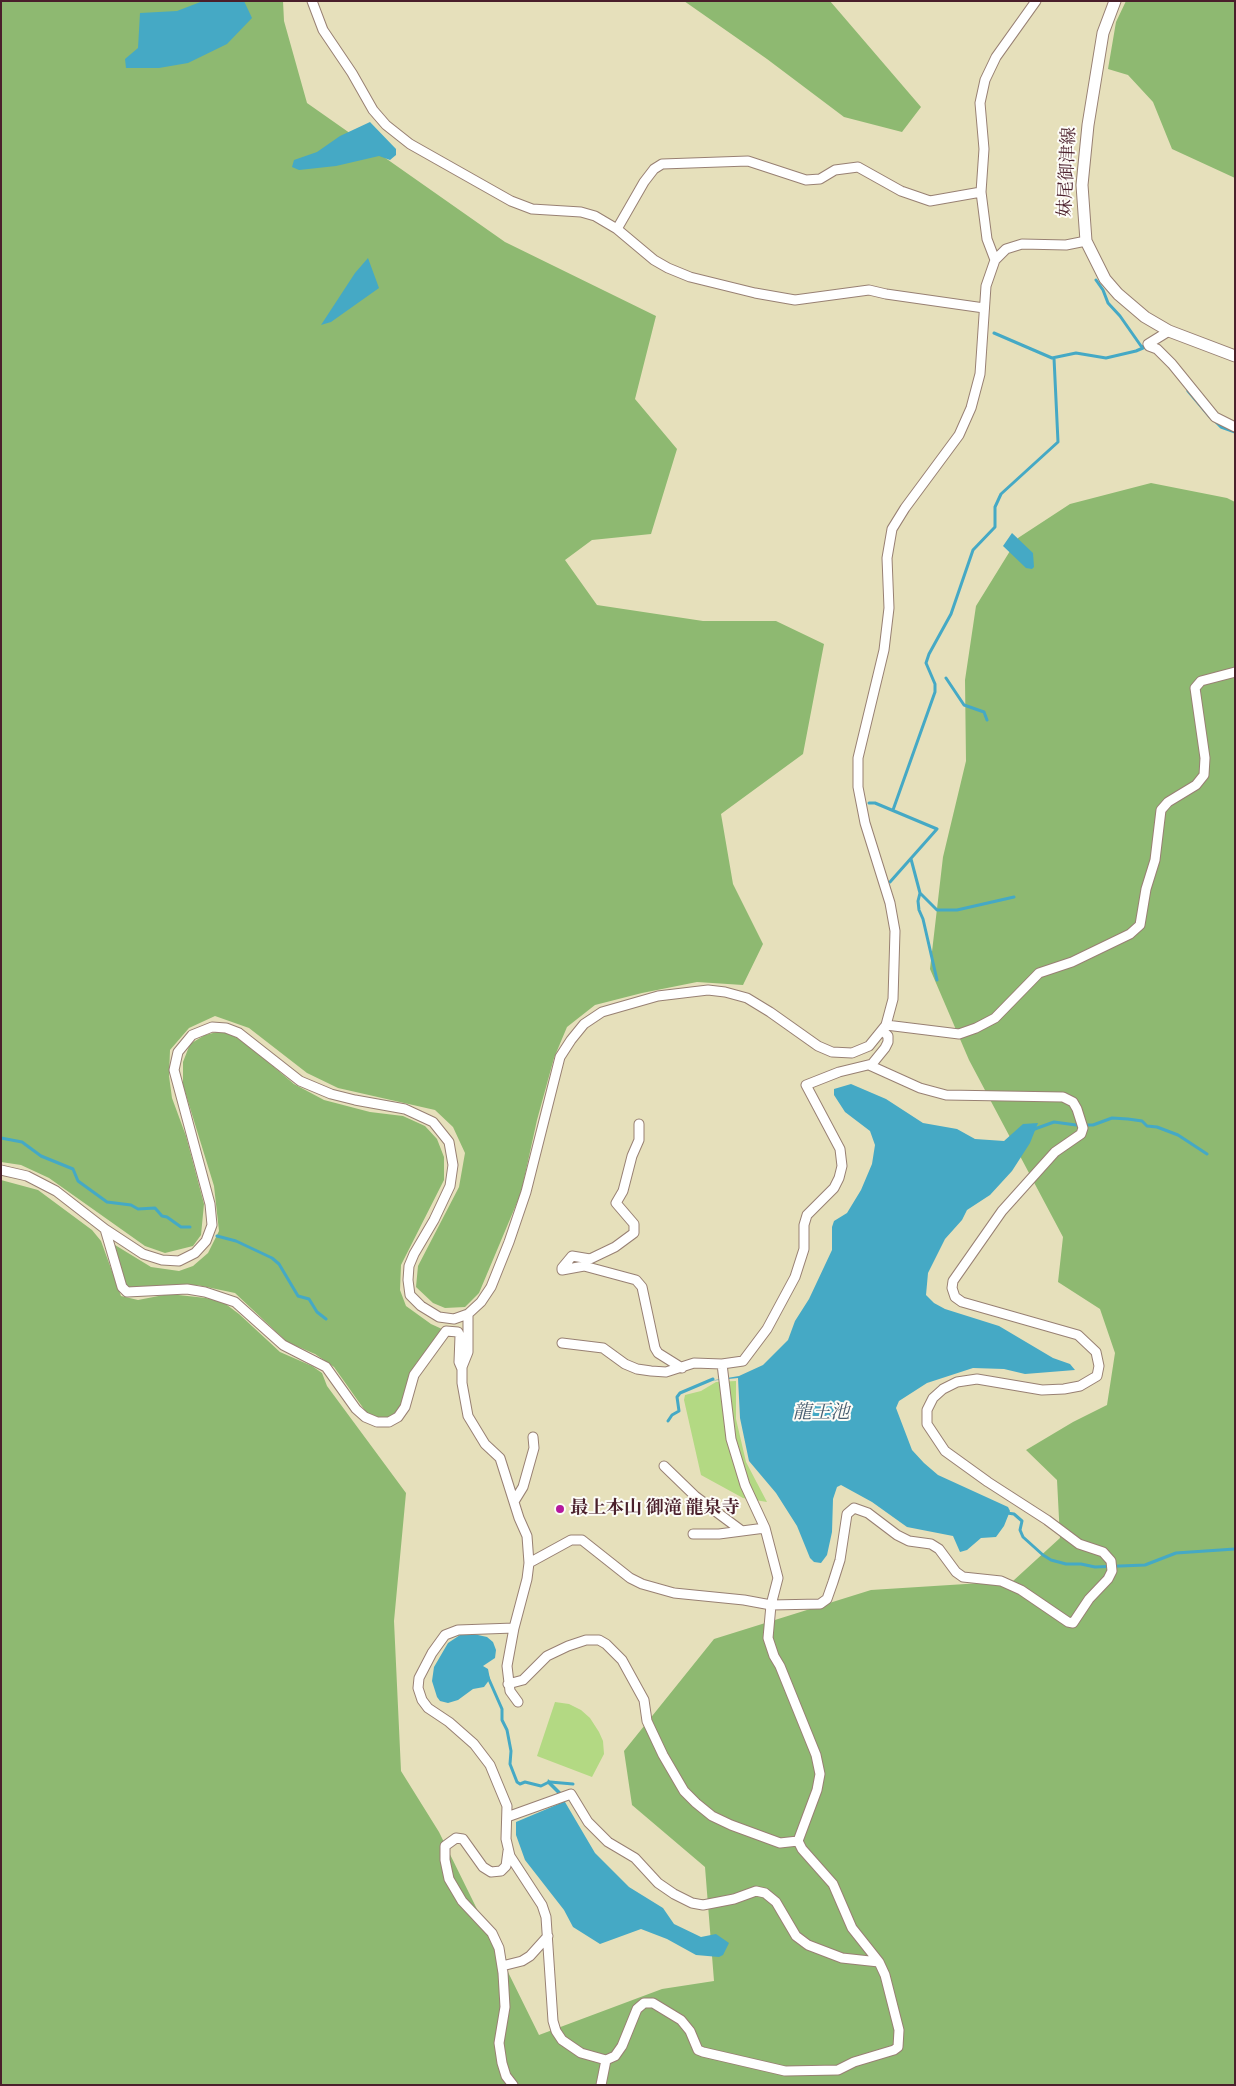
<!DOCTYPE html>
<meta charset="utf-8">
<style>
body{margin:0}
#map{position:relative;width:1236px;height:2086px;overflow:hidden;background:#e6e0bb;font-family:"IM FELL French Canon",serif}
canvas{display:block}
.frame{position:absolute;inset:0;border:2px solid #4a1f2b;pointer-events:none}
</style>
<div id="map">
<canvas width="1236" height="2086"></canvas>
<div class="frame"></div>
</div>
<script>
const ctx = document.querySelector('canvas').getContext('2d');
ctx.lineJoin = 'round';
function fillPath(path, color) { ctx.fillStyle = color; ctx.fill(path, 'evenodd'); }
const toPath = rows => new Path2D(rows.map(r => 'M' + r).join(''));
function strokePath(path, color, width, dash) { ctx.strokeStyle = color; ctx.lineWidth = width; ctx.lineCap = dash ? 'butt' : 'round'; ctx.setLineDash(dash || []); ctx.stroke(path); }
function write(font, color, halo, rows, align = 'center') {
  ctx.font = font + ' "IM FELL French Canon","Noto Serif JP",serif'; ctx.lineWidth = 4; ctx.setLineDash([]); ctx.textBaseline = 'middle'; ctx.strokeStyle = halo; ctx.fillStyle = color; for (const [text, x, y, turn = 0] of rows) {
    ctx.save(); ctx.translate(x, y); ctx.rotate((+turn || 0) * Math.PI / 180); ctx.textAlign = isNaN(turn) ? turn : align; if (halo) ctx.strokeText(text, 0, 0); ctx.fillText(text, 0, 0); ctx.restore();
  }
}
fillPath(toPath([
 [736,1381,736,1419,746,1462,767,1502,743,1498,701,1475,684,1400,685,1395,701,1391,716,1382],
 [555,1702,569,1704,581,1710,590,1718,599,1732,603,1741,604,1754,592,1777,537,1756]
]), '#b3d983');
fillPath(toPath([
 [1,1,283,1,284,21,307,103,505,242,656,316,635,399,677,449,651,534,592,540,565,560,597,605,703,621,776,621,824,644,803,754,721,814,733,884,763,944,743,985,697,982,642,993,595,1005,567,1027,554,1058,537,1120,521,1193,479,1293,465,1307,445,1308,433,1303,416,1287,418,1266,459,1187,465,1153,453,1127,435,1110,338,1088,307,1073,249,1028,215,1016,189,1028,170,1050,169,1076,172,1098,186,1136,204,1204,201,1235,193,1246,165,1253,145,1246,49,1178,21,1165,1,1162],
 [684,1,830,1,921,107,902,132,844,117,767,59],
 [1126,1,1235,1,1235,178,1172,149,1153,102,1128,75,1108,69,1116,22],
 [1151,483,1227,498,1235,502,1235,2085,1,2085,1,1180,38,1190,92,1230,101,1241,121,1296,138,1300,169,1294,206,1298,223,1302,239,1314,280,1352,312,1366,322,1373,327,1386,406,1493,394,1621,401,1771,439,1832,539,2035,662,1989,714,1981,705,1867,632,1805,624,1751,714,1639,871,1590,1013,1581,1060,1538,1057,1480,1026,1450,1073,1422,1107,1405,1115,1353,1100,1309,1058,1282,1063,1237,969,1060,930,969,943,857,966,761,965,680,976,606,1018,538,1070,504],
 [221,1031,242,1040,294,1084,324,1100,370,1112,403,1116,425,1126,437,1139,444,1157,444,1180,401,1265,400,1290,406,1306,431,1324,442,1329,432,1346,417,1362,409,1377,403,1402,396,1413,388,1418,376,1419,366,1412,334,1367,315,1354,287,1342,235,1293,197,1285,129,1288,123,1280,113,1248,115,1245,151,1267,179,1271,193,1266,208,1253,219,1231,214,1186,183,1085,183,1062,190,1044,205,1035]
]), '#8eb971');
fillPath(toPath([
 [203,1,244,1,252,18,227,44,188,63,159,68,126,68,125,59,138,48,140,13,177,11],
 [370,122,396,149,396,155,390,160,379,156,336,166,299,170,292,167,294,160,317,152,340,136],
 [368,258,379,288,331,322,321,325,355,273],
 [1012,533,1033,553,1034,567,1032,569,1026,568,1003,546],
 [851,1084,886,1099,923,1123,957,1129,975,1139,1004,1141,1023,1124,1038,1123,1030,1143,1012,1171,990,1195,967,1210,962,1220,945,1239,928,1273,926,1295,934,1303,945,1309,999,1326,1053,1358,1070,1364,1075,1370,1025,1374,1004,1369,973,1368,927,1383,899,1401,896,1408,912,1450,924,1463,938,1475,1008,1507,1010,1511,1004,1526,996,1537,981,1538,967,1550,960,1552,953,1536,907,1527,872,1502,841,1485,837,1487,833,1499,832,1532,827,1555,821,1563,814,1562,810,1558,797,1526,776,1493,749,1461,740,1418,738,1378,709,1381,739,1376,763,1365,788,1340,795,1321,809,1299,832,1250,832,1227,834,1221,847,1213,861,1190,872,1164,875,1145,870,1131,845,1112,834,1095,834,1089],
 [469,1633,487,1637,493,1642,496,1650,495,1658,483,1666,488,1669,490,1679,484,1687,473,1689,458,1700,448,1703,440,1701,437,1697,432,1681,434,1667,448,1643,460,1635],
 [548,1779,562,1793,565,1802,595,1853,629,1887,663,1908,674,1924,701,1937,716,1934,729,1943,723,1955,719,1957,696,1955,667,1939,641,1929,600,1944,573,1927,564,1910,525,1860,516,1835,516,1822,561,1803,558,1794,547,1783]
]), '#45a9c5');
strokePath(toPath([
 [1096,280,1103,290,1108,303,1120,316,1141,346,1149,349],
 [994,333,1052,358,1076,353,1106,358,1136,351,1143,348],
 [1188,391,1210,417],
 [1215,421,1221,427,1235,432],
 [946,678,964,705,984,712,987,720],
 [869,803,875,803,937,829,890,882],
 [893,810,935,692,935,684,926,663,929,654,951,614,973,550,995,527,995,507,1001,494,1058,442,1054,358],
 [911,859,920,893,937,910,957,910,1014,897],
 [920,893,918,901,919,910,923,919,937,980],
 [1032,1130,1054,1122,1076,1125,1093,1125,1112,1118,1128,1119,1142,1121,1147,1126,1157,1127,1178,1135,1207,1154],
 [1,1138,22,1142,41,1156,73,1169,78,1181,107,1202,131,1205,138,1209,155,1208,162,1216,167,1217,181,1227,190,1227],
 [217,1236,236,1241,272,1258,279,1264,298,1296,309,1299,317,1312,326,1319],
 [668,1421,672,1415,679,1411,677,1397,680,1393,713,1379],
 [1007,1513,1014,1514,1022,1521,1020,1530,1023,1537,1043,1555,1051,1560,1066,1564,1081,1564,1095,1567,1145,1565,1176,1553,1235,1549],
 [487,1675,502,1709,502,1720,507,1730,511,1751,510,1764,517,1782,520,1784,525,1782,541,1786,549,1782],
 [550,1782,573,1784]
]), '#45a9c5', 3);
const minor = toPath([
 [312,1,323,30,352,73,373,110,386,125,410,144,511,201,532,209,581,212,595,216,617,229,654,260,668,268,690,277,755,293,795,300,869,290,886,294,984,308],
 [617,229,644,182,654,169,662,164,748,161,806,180,820,179,835,170,858,167,901,191,930,201,981,192],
 [995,260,987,239,981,192,984,149,980,103,985,80,996,57,1036,1],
 [1169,331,1148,344,1149,346,1157,349,1172,364,1215,417,1235,427],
 [886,1025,959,1034,976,1028,995,1018,1039,973,1072,962,1130,934,1140,925,1146,889,1155,860,1161,810,1168,802,1196,785,1204,775,1205,758,1195,688,1201,681,1235,672],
 [639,1124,639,1140,632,1156,623,1191,616,1203,634,1224,634,1233,615,1247,590,1259,572,1256,562,1268,562,1270,584,1266,636,1280,642,1287,655,1348,658,1353,682,1368],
 [1,1170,27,1176,56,1191,105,1229,143,1254,162,1260,179,1261,195,1253,206,1241,212,1225,210,1204,174,1070,178,1052,192,1035,212,1027,226,1028,239,1033,300,1081,331,1094,355,1100,405,1109,433,1122,449,1142,453,1165,450,1186,434,1220,414,1254,409,1266,408,1280,410,1295,421,1306,439,1317,454,1319,468,1314,481,1302,491,1287,509,1242,526,1192,560,1057,571,1040,584,1024,602,1012,658,996,708,990,725,992,747,998,770,1012,818,1046,832,1052,852,1053,869,1046,886,1025,893,999,895,931,890,903,865,823,858,787,858,758,884,650,889,608,887,558,892,529,905,508,959,435,971,408,980,374,986,286,995,260,1006,249,1022,244,1066,245,1086,241],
 [105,1229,122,1287,127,1292,187,1289,205,1292,235,1302,283,1345,326,1367,356,1409,365,1417,377,1422,389,1422,398,1417,405,1407,414,1375,446,1331,458,1332,460,1336,459,1362,462,1369],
 [468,1314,468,1352,462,1367,462,1383,468,1416,485,1444,500,1458,519,1518,527,1536,529,1563,527,1579,514,1628,507,1666,510,1691,518,1702],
 [562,1343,603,1348,625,1364,637,1369,651,1371,666,1372,694,1363,722,1364,743,1361,767,1329,795,1277,804,1249,804,1225,807,1215,834,1188,839,1178,842,1166,840,1149,806,1085,839,1072,872,1064,885,1048,888,1042,888,1036,882,1030],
 [664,1466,695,1496,742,1531],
 [515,1500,523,1487,534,1448,533,1437],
 [693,1534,719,1534,765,1528],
 [529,1563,571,1540,582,1540,630,1578,642,1584,674,1593,744,1600,771,1605,820,1604,827,1599,833,1582,840,1560,847,1514,854,1508,868,1513,897,1535,909,1541,931,1544,939,1549,956,1572,963,1577,1001,1581,1021,1590,1068,1622,1073,1623,1089,1599,1108,1579,1112,1571,1111,1561,1103,1552,1079,1544,1047,1520,988,1482,945,1451,927,1424,927,1410,933,1398,943,1389,957,1382,977,1379,1042,1390,1064,1389,1080,1386,1097,1376,1099,1366,1096,1352,1078,1335,962,1302,955,1297,952,1288,953,1281,1002,1211,1055,1152,1081,1134,1083,1128,1077,1109,1073,1102,1063,1097,946,1095,920,1088,869,1065],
 [514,1628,458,1630,445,1635,432,1653,419,1678,418,1688,422,1700,428,1708,449,1722,474,1744,490,1765,497,1782,507,1806,506,1839,510,1856,542,1905,546,1917,553,2021,556,2031,562,2040,581,2053,606,2060,615,2056,622,2046,637,2009,644,2003,653,2003,681,2020,690,2031,698,2050,703,2052,785,2071,838,2070,854,2062,894,2050,898,2047,899,2030,885,1975,879,1962,852,1928,833,1884,802,1849,798,1841,817,1790,820,1774,816,1755,780,1666,774,1656,768,1638,771,1605,778,1578,765,1528,745,1485,731,1439,722,1364],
 [508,1684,523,1680,547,1656,568,1646,586,1640,599,1640,606,1644,622,1660,644,1700,647,1721,663,1755,684,1791,696,1803,712,1816,731,1825,780,1843,798,1841],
 [507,1817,571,1794,588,1822,608,1842,635,1858,658,1883,674,1894,692,1903,703,1905,734,1899,756,1891,765,1893,776,1902,796,1936,808,1945,842,1958,879,1962],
 [508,1851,506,1866,501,1871,491,1872,483,1867,463,1839,456,1838,445,1846,445,1860,449,1879,462,1901,492,1933,499,1948,503,1973,505,2007,499,2043,502,2063,506,2076,513,2085],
 [502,1966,522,1961,530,1956,548,1936],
 [601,2085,606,2060]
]);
const major = toPath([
 [1115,1,1103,33,1088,125,1082,185,1086,241,1105,279,1118,294,1145,317,1169,331,1235,356]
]);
strokePath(minor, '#988073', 11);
strokePath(major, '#988073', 13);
strokePath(minor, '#fff', 9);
strokePath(major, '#fff', 11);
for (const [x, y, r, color] of [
 [560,1509,5,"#b5179e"]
]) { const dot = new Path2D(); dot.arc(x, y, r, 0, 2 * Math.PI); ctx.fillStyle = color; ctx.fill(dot); strokePath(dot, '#fdfcf7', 2); }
write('18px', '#4a1f2b', '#fdfcf7', [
 ["妹尾御津線",1068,172,-87]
]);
write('bold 18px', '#4a1f2b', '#fdfcf7', [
 ["最上本山 御滝 龍泉寺",570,1509]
], 'left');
write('italic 19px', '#485d70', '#fdfcf7', [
 ["龍王池",821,1413]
]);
</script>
